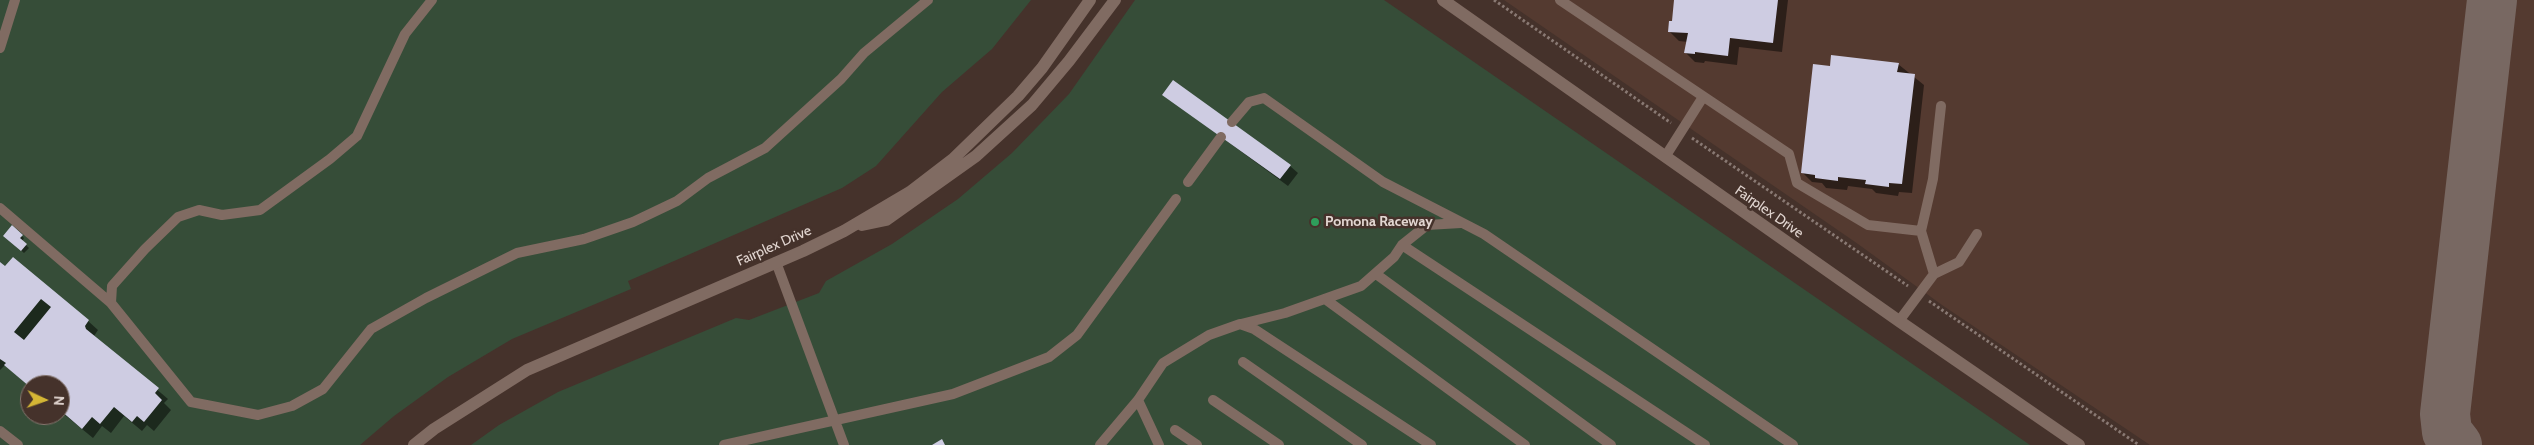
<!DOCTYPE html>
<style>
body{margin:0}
#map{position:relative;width:2534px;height:445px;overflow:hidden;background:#45322b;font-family:Cabin,sans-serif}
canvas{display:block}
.north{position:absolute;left:20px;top:375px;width:50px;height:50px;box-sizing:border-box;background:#45322b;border:1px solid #84746d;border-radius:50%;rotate:93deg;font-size:14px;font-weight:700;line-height:20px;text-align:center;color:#e2d6d1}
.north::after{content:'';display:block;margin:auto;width:18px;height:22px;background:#d4b635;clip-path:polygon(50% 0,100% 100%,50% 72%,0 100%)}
</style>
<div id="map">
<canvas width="2534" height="445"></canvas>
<div class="north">N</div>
</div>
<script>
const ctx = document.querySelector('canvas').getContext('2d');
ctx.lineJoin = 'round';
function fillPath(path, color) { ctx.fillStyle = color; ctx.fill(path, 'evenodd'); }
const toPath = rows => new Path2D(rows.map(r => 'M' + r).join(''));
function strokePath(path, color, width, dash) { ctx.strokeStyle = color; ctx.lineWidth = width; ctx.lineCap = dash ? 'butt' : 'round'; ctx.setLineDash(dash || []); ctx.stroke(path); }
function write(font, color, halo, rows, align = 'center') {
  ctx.font = font + ' Cabin,sans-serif'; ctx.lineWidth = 5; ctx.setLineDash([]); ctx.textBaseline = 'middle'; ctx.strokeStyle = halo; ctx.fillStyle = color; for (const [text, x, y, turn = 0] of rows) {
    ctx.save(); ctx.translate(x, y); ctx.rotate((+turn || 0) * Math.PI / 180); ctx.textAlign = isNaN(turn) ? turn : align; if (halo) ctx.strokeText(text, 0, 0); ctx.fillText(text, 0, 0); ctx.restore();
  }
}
fillPath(toPath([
 [1504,0,2534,0,2534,445,2150,445,1942,305,1858,244]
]), '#543a30');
fillPath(toPath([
 [0,0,1031,0,992,49,942,92,876,166,842,188,628,281,631,289,512,339,448,377,394,416,360,445,0,445],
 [30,385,60,385,60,415,30,415],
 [1135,0,1384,0,2030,445,471,445,499,425,558,392,736,318,749,320,819,293,826,281,892,244,958,199,1012,153,1069,94]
]), '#364d38');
fillPath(toPath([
 [1673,0,1788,0,1782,52,1739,47,1737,65,1705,61,1704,63,1695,62,1686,53,1688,42,1679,41,1669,31,1673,23,1676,0],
 [1898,64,1924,85,1912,193,1899,192,1898,196,1876,193,1872,189,1848,186,1847,190,1826,188,1822,183,1812,182,1802,172,1831,67],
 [1164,95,1290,166,1298,173,1288,186],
 [12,227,24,238,22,241,29,248,24,253,5,236],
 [0,263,88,321,98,330,94,336,168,399,164,403,171,410,154,431,147,425,142,431,124,416,111,433,102,426,93,438,60,411,60,385,30,387,5,365,0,370]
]), '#0007');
strokePath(toPath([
 [2457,445,2447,432,2445,414,2492,0]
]), '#786862', 50);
fillPath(toPath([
 [1674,0,1778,0,1773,43,1730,38,1728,56,1695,52,1695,54,1684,53,1688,33,1668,32,1669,21,1672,21],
 [1831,55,1899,63,1897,72,1915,74,1902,184,1889,183,1889,187,1865,184,1866,180,1838,177,1838,181,1815,178,1815,175,1801,173,1813,64,1830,66],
 [1173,80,1291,165,1280,179,1162,95],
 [12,225,23,235,20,238,27,244,21,251,3,236],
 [13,257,89,320,85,326,86,329,159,388,155,393,162,400,144,422,137,416,132,422,114,407,100,424,92,417,82,429,60,410,60,385,30,387,4,365,6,363,0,359,0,262,5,266],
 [41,299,51,307,24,340,14,332],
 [942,439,945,445,932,445]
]), '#cecce2');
strokePath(toPath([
 [1494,0,1671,123],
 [1692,138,1908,286],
 [1929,301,2139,445]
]), '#897973', 3, [2.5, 2.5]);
strokePath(toPath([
 [432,0,405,34,357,136,330,159,260,210,222,215,199,210,178,217,145,249,112,286,111,303,191,402,258,415,292,406,323,389,371,329,426,298,517,253,584,239,633,222,677,201,708,178,765,148,841,79,864,53,928,0],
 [1560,0,1789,154,1797,183,1868,225,1921,231,1934,274,1899,321],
 [0,48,15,0],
 [1232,122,1249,102,1264,98,1383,182,1484,234,1793,445],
 [1665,157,1703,97],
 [1188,182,1221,137],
 [0,208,111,303],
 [1921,231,1933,179,1941,106],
 [1402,245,1705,445],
 [776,262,844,445],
 [1376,274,1611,445],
 [1934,274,1959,262,1977,234],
 [1325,299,1525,445],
 [1241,324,1285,313,1361,286,1394,257,1402,245,1427,225,1461,223],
 [1243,362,1362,445],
 [1138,400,1159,445],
 [1213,400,1279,445],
 [1175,430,1197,445],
 [0,431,18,445],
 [724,445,953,394,1049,357,1077,335,1176,199],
 [1100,445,1138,400,1163,363,1209,335,1240,324,1254,329,1431,445]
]), '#806b62', 10);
strokePath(toPath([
 [1443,0,1899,321,2079,445],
 [862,225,886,220,976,156,1032,105,1069,61,1115,0],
 [414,445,434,429,527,370,803,251,844,231,910,192,953,159,1018,96,1042,68,1090,0]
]), '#806b62', 12);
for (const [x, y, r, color] of [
 [1315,222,5,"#2e9e5b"]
]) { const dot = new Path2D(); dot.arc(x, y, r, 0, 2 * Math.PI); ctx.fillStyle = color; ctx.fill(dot); strokePath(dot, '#45322b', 2); }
write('14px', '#e2d6d1', '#45322b', [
 ["Fairplex Drive",1769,212,35],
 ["Fairplex Drive",774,246,-24]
]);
write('bold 14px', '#e2d6d1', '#45322b', [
 ["Pomona Raceway",1325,222]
], 'left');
</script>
